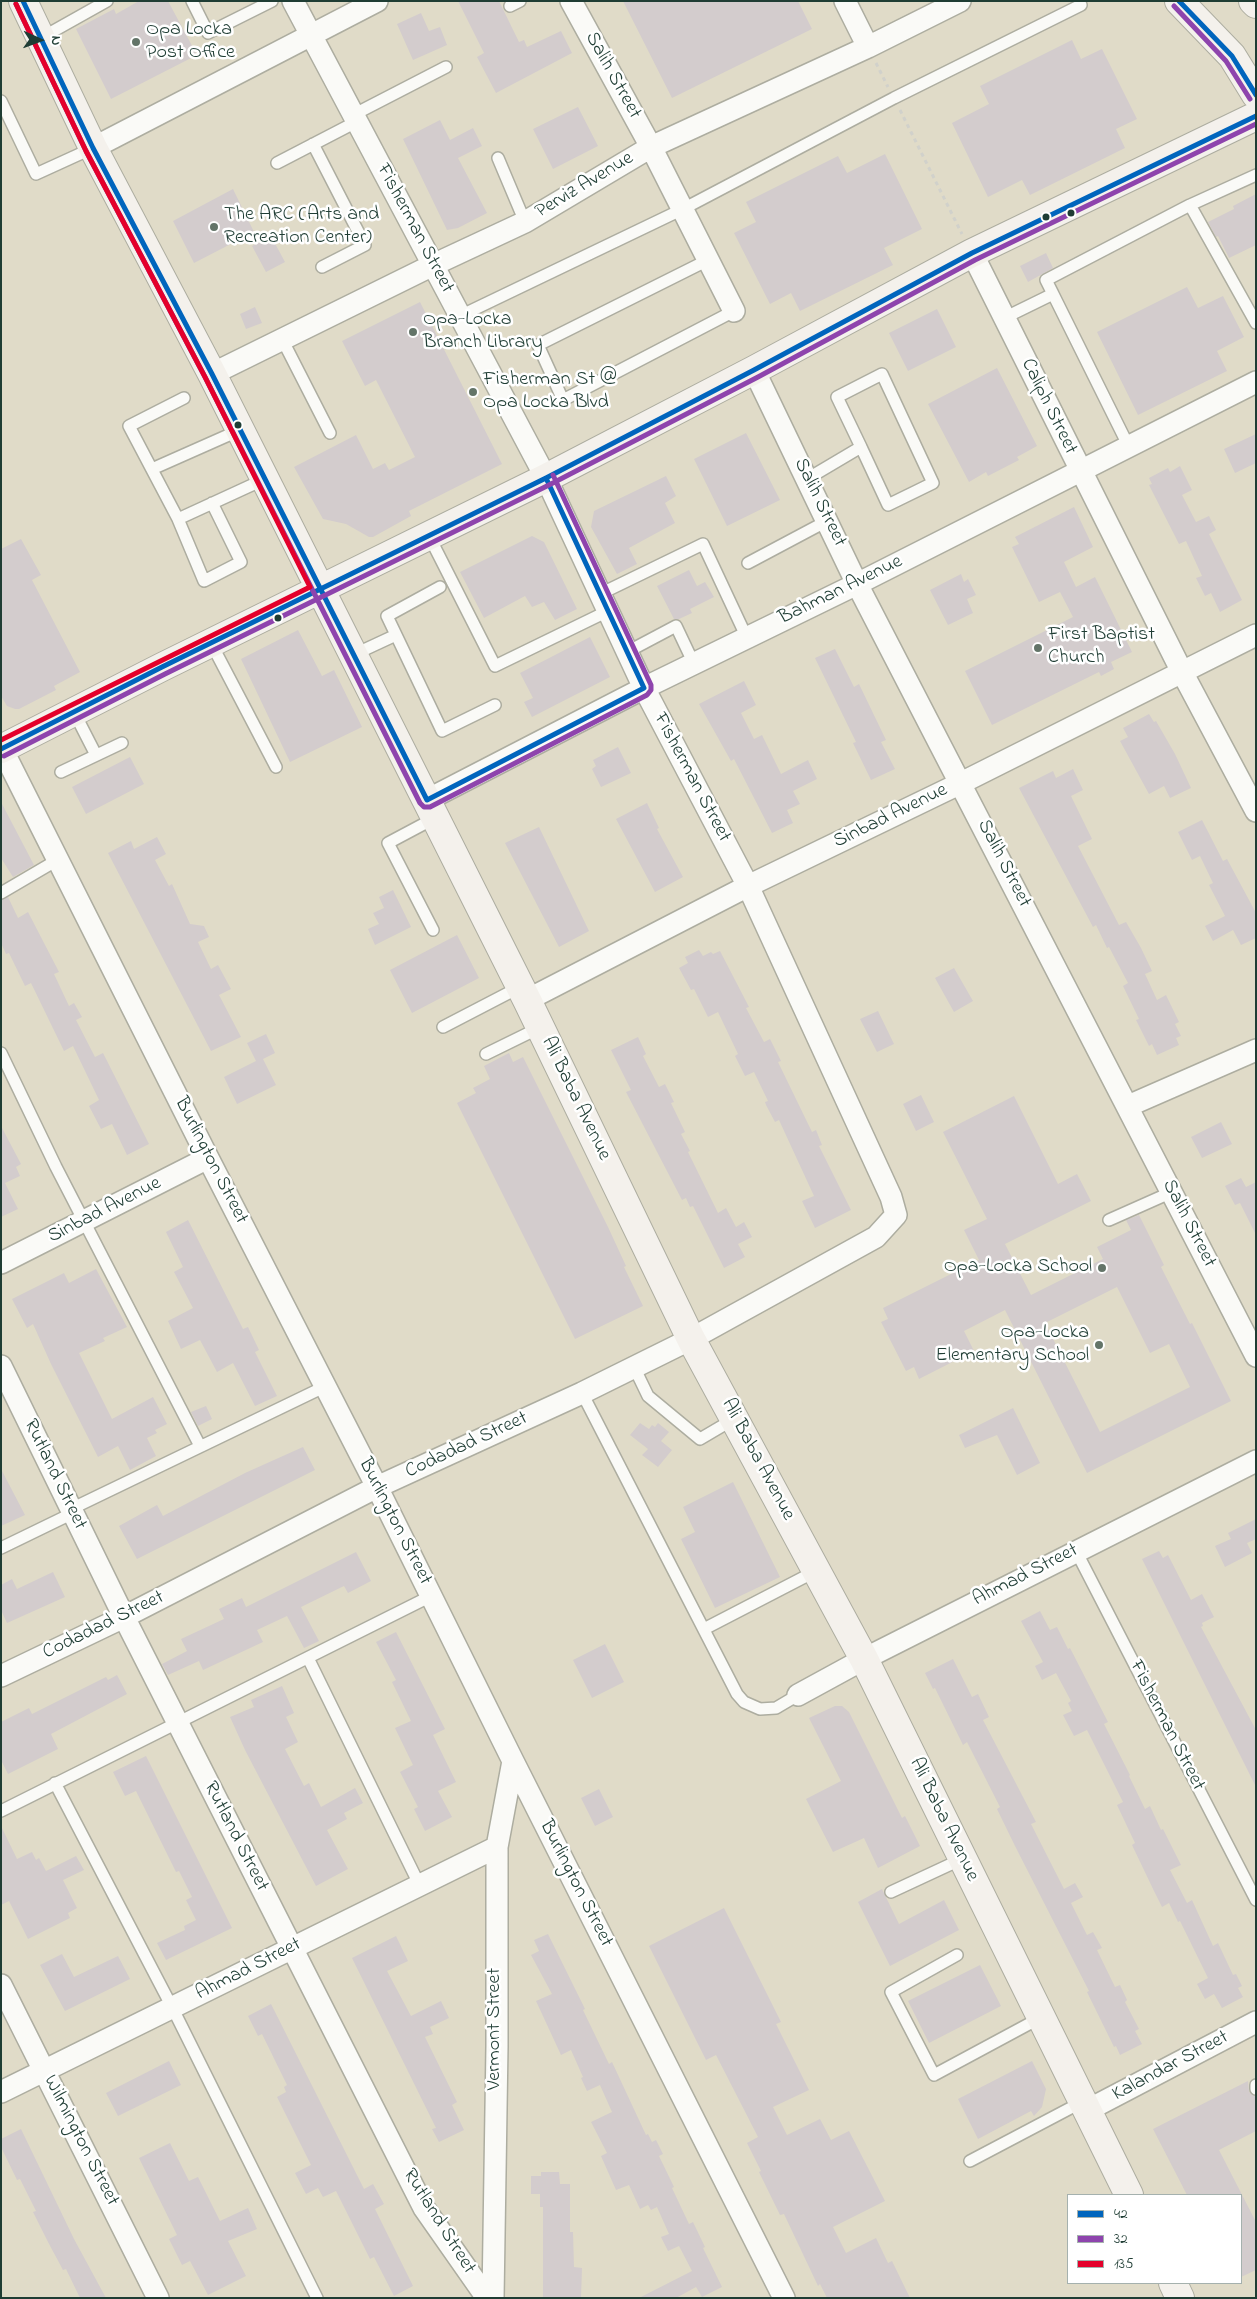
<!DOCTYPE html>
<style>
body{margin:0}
#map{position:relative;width:1257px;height:2299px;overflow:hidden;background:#e0dbc8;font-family:"Indie Flower",sans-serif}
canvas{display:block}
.frame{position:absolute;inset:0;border:2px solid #1f3d34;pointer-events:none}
.legend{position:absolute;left:1067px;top:2194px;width:175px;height:90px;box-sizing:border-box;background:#fff;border:1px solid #a5b1ae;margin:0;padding:6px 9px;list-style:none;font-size:15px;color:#1f3d34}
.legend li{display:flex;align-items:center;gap:10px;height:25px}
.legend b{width:25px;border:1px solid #a5b1ae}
.north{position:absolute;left:15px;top:15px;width:50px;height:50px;-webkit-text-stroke:4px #fff;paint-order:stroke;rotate:92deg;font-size:14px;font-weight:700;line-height:20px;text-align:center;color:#1f3d34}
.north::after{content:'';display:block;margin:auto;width:18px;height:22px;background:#1f3d34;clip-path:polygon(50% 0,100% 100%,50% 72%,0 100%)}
</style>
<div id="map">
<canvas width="1257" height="2299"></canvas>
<div class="frame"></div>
<ul class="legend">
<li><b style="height:6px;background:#0065bd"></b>42</li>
<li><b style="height:6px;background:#8e44ad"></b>32</li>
<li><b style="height:6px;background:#e4002b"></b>135</li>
</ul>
<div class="north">N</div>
</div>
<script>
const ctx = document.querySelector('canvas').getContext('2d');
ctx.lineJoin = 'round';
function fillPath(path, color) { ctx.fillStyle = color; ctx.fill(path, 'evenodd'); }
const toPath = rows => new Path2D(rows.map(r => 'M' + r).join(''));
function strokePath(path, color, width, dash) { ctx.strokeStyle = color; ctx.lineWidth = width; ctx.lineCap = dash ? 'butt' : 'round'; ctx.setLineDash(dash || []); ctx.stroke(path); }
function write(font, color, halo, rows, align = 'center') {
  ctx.font = font + ' "Indie Flower",sans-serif'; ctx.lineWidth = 5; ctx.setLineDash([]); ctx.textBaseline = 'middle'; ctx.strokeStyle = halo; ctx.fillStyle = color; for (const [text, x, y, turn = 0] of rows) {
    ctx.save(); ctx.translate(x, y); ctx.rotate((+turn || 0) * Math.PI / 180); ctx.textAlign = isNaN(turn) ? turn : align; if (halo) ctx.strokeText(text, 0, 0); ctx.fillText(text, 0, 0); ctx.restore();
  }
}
fillPath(toPath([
 [139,1,168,1,197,55,111,99,76,29,114,9,116,14],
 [458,1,499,1,519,42,524,40,527,47,561,31,572,53,496,93,477,57,484,53],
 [623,1,798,1,812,29,672,98],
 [421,13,429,31,440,27,447,45,413,60,397,24],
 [1072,40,1081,59,1102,49,1137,119,1116,129,1125,148,1030,195,1022,180,988,197,952,123,989,104,980,86],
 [578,107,598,146,553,169,533,129],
 [440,120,450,140,473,128,482,146,458,158,487,213,458,228,447,230,403,139],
 [885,154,922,229,884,248,893,265,800,311,791,293,770,304,734,233,756,222,746,202,838,156,847,173],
 [233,189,254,232,194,263,173,221],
 [1256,194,1256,245,1229,258,1218,236,1216,237,1208,222,1234,209,1233,206],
 [271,236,285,262,266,272,252,246],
 [1046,253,1053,268,1028,282,1020,266],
 [1187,287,1198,308,1223,296,1244,337,1217,351,1227,371,1138,415,1097,332],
 [420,302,502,464,409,511,411,516,373,537,369,537,346,524,323,519,294,467,356,435,373,469,385,463,389,470,415,457,376,380,365,386,342,341],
 [255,307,262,323,246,329,240,314],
 [937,309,956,347,908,371,889,333],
 [997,368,1037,446,1017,457,1019,460,988,476,986,472,969,482,928,404],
 [746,433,780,500,727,526,694,459],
 [1256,434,1256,463,1235,473,1224,449],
 [1180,466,1192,490,1182,495,1196,522,1209,516,1216,530,1209,534,1242,600,1220,612,1211,593,1205,596,1196,578,1202,576,1186,541,1179,544,1149,485,1152,484,1149,478,1168,468,1170,472],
 [666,476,676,496,665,503,675,523,629,548,637,564,617,574,591,527,594,511],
 [1074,507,1093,547,1064,562,1076,587,1095,577,1132,652,1111,662,1114,669,1101,676,1099,672,992,725,965,671,1073,617,1060,592,1039,602,1012,547,1019,544,1015,537],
 [532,536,544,542,577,609,555,620,544,602,532,607,525,596,484,618,460,572],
 [21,539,41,575,32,580,80,672,54,686,56,690,19,709,15,709,7,706,1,696,1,549],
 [689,570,697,586,705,582,714,597,690,609,692,613,679,619,674,619,657,586],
 [961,574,964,582,968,579,976,595,967,599,973,613,948,625,930,590],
 [298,630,322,676,334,670,362,727,290,762,241,659],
 [590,637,610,677,532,717,524,702,533,698,520,673],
 [835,649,854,687,859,684,886,740,881,742,895,769,871,780,853,743,856,742,815,658],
 [744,681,756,705,741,713,754,739,762,735,781,774,808,760,817,779,793,791,800,804,787,810,793,823,772,833,734,759,731,761,699,704],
 [1149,714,1154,722,1156,721,1175,754,1191,788,1170,798,1164,786,1149,794,1120,741,1128,737,1123,728],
 [618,747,631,773,601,787,592,769,596,766,593,760],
 [130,757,144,784,86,814,72,787],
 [1073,769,1083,790,1071,796,1092,839,1078,846,1119,925,1126,922,1141,948,1152,971,1145,974,1157,1000,1166,995,1179,1022,1175,1024,1181,1036,1176,1038,1179,1045,1157,1055,1152,1044,1149,1046,1136,1020,1139,1019,1123,986,1128,983,1109,947,1107,948,1096,925,1093,927,1019,788,1053,771,1056,778],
 [1,802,34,865,13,877,1,858],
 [647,803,659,828,657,829,683,877,655,892,616,819],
 [1202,820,1223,861,1227,859,1256,913,1256,938,1241,945,1233,930,1213,941,1205,926,1225,916,1209,885,1213,883,1200,856,1192,860,1178,832],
 [539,827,589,931,559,947,505,843],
 [157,837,166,854,155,860,169,886,172,884,190,924,204,926,209,937,198,942,211,969,218,965,231,989,219,995,241,1037,211,1051,108,853,131,841,134,849],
 [393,890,411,927,375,945,368,929,379,924,373,913,384,908,379,897],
 [8,897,18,918,28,912,59,972,54,974,69,1006,74,1003,82,1017,76,1020,95,1057,103,1053,149,1144,127,1155,112,1124,101,1129,89,1106,99,1100,73,1046,64,1051,31,983,25,986,9,953,6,954,1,943,1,900],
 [457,935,479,978,412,1013,390,970],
 [699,950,703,956,711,952,713,954,720,951,749,1007,746,1008,764,1042,770,1039,781,1061,778,1062,812,1132,816,1130,822,1145,819,1146,851,1210,815,1228,802,1201,814,1196,779,1120,775,1122,766,1105,765,1102,768,1101,754,1072,745,1076,735,1056,738,1054,718,1012,708,1017,694,989,691,990,679,968,688,963,685,957],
 [954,968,973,1001,954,1012,935,978],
 [878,1011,894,1044,877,1052,860,1019],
 [266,1034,275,1053,263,1059,276,1085,237,1104,224,1077,256,1061,247,1043],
 [638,1037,646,1054,643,1056,659,1087,665,1084,674,1102,671,1103,685,1132,681,1134,690,1151,688,1152,718,1213,726,1208,736,1227,744,1222,752,1237,738,1244,745,1257,724,1268,693,1206,690,1207,686,1198,682,1200,626,1092,631,1090,611,1050],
 [509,1053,513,1062,523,1057,608,1227,626,1266,624,1267,643,1306,575,1339,457,1103,476,1093,473,1088,490,1079,484,1066],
 [921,1095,934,1122,916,1131,903,1104],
 [1014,1096,1058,1184,1077,1174,1091,1201,1005,1244,1031,1295,1103,1259,1097,1247,1131,1230,1126,1220,1139,1215,1164,1265,1161,1267,1190,1324,1192,1323,1231,1401,1087,1473,1005,1310,964,1331,974,1351,919,1379,914,1367,906,1371,881,1322,888,1319,883,1308,979,1260,964,1230,987,1219,943,1132],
 [1117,1287,1150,1353,1169,1344,1190,1387,1100,1432,1045,1323],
 [1221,1122,1232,1144,1202,1158,1191,1137],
 [1,1126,21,1164,16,1167,20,1176,5,1183,18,1209,1,1217],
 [1241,1178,1246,1187,1256,1182,1256,1235,1240,1203,1235,1205,1225,1186],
 [188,1220,243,1329,248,1327,259,1350,255,1352,277,1396,255,1406,233,1363,217,1372,200,1340,181,1349,168,1321,193,1308,174,1272,183,1267,166,1232],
 [96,1269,127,1327,103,1338,105,1341,79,1353,112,1419,153,1397,167,1424,155,1430,157,1433,147,1438,156,1456,130,1470,118,1446,98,1457,51,1364,33,1324,27,1328,12,1299,64,1273,69,1283],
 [206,1406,212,1419,198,1426,191,1412],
 [1013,1408,1040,1463,1017,1475,997,1435,965,1448,959,1435],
 [640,1423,649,1429,652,1425,655,1427,658,1423,669,1432,661,1441,672,1450,658,1467,642,1455,648,1449,630,1435],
 [303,1447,315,1470,137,1559,119,1526,157,1505,163,1516,245,1473],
 [1,1469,25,1515,1,1526],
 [733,1482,780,1577,715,1608,681,1539,695,1532,683,1507],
 [1256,1519,1256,1539,1247,1543,1252,1553,1225,1567,1215,1546,1231,1539,1228,1533],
 [1159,1551,1163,1558,1168,1555,1191,1600,1202,1594,1214,1617,1202,1623,1203,1626,1201,1627,1256,1730,1256,1787,1142,1559],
 [356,1552,371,1581,348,1593,344,1586,301,1607,319,1641,304,1648,287,1616,257,1630,263,1642,203,1670,199,1661,168,1675,162,1664,187,1651,181,1639,224,1619,219,1609,242,1598,246,1607],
 [53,1572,65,1597,7,1623,1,1610,1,1585,12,1579,17,1589],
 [1040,1611,1050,1630,1057,1627,1068,1649,1070,1648,1108,1722,1104,1724,1130,1775,1129,1776,1145,1809,1150,1806,1161,1830,1163,1829,1181,1865,1170,1870,1187,1903,1192,1900,1213,1946,1218,1943,1233,1975,1236,1974,1242,1986,1238,1988,1243,1997,1222,2008,1214,1994,1205,1999,1197,1984,1208,1978,1180,1921,1178,1922,1169,1903,1162,1907,1154,1891,1132,1845,1135,1843,1117,1805,1123,1802,1087,1730,1074,1736,1063,1715,1072,1711,1068,1703,1071,1701,1056,1673,1042,1680,1035,1666,1043,1662,1021,1621],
 [396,1632,445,1729,433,1735,456,1782,438,1791,452,1817,425,1831,414,1809,418,1807,400,1772,413,1765,395,1728,411,1721,392,1682,396,1680,376,1642],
 [605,1644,624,1682,592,1698,573,1660],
 [953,1659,972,1697,978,1694,989,1717,983,1720,1036,1822,1031,1824,1064,1889,1075,1883,1083,1897,1071,1903,1087,1935,1093,1932,1102,1948,1097,1950,1115,1987,1120,1985,1127,2000,1125,2002,1139,2029,1135,2031,1142,2044,1120,2055,1116,2046,1114,2047,1087,1992,1089,1991,1015,1846,997,1809,1000,1807,967,1742,963,1745,935,1688,933,1689,925,1673],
 [117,1675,127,1694,51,1734,58,1749,8,1774,1,1760,1,1722,29,1708,32,1714,106,1677,108,1680],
 [282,1686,294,1713,286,1717,298,1742,285,1749,304,1786,309,1783,321,1807,355,1788,363,1803,344,1813,347,1819,327,1830,348,1869,316,1886,245,1750,230,1717,254,1707,251,1700],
 [835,1706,842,1706,849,1712,902,1818,905,1816,920,1846,878,1868,864,1838,833,1852,806,1799,841,1781,809,1718],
 [146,1756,232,1928,166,1960,157,1943,185,1930,184,1926,196,1920,186,1900,192,1897,179,1871,176,1872,136,1791,125,1796,113,1772],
 [599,1789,613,1817,595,1826,581,1798],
 [1,1826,17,1859,32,1852,36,1860,39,1858,46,1871,76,1856,84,1870,63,1880,77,1908,68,1913,70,1918,28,1939,9,1901,1,1905],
 [882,1889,899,1924,944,1900,959,1930,890,1966,858,1902],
 [724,1908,781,2022,776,2024,809,2090,773,2107,787,2135,820,2119,831,2140,849,2131,885,2201,833,2227,846,2253,876,2238,888,2263,892,2261,910,2298,827,2298,820,2284,818,2286,784,2214,780,2215,759,2172,761,2171,747,2143,758,2137,716,2055,706,2060,649,1946],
 [548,1934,585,2009,583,2010,609,2064,612,2062,646,2135,648,2134,652,2142,656,2140,663,2154,659,2156,674,2187,672,2188,689,2224,693,2222,705,2247,703,2248,722,2287,702,2297,696,2287,676,2298,639,2298,692,2271,679,2246,668,2251,661,2237,669,2234,657,2207,651,2210,648,2205,640,2209,629,2185,616,2190,601,2156,607,2153,591,2122,612,2112,600,2085,587,2091,581,2078,583,2077,571,2050,561,2055,536,2001,552,1994,531,1955,539,1951,534,1940],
 [396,1936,408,1961,387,1971,411,2016,441,2001,449,2018,430,2027,433,2034,425,2037,457,2102,452,2105,464,2130,439,2142,432,2129,436,2128,352,1958],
 [62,1954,74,1977,118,1956,130,1979,65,2011,40,1965],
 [980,1965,1001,2006,929,2043,908,2001],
 [271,2004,364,2189,373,2184,384,2204,375,2209,413,2286,394,2296,374,2257,370,2259,336,2191,323,2197,318,2188,306,2194,295,2173,311,2165,277,2097,286,2092,284,2087,287,2085,262,2034,258,2036,248,2016],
 [169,2061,181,2085,118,2116,106,2093],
 [1032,2061,1046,2089,1042,2107,1034,2116,1031,2111,978,2139,958,2099],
 [1248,2081,1249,2092,1256,2097,1256,2131,1219,2150,1256,2222,1256,2270,1241,2277,1241,2195,1187,2195,1153,2129],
 [21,2129,74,2239,106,2298,80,2298,66,2269,63,2270,48,2242,33,2212,36,2211,20,2179,17,2180,1,2147,1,2139],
 [170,2143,189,2181,198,2177,220,2221,248,2208,257,2229,228,2241,246,2276,208,2295,190,2261,182,2265,169,2239,177,2235,139,2158],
 [541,2172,559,2172,560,2184,570,2184,570,2232,573,2232,574,2267,582,2268,581,2298,543,2298,543,2207,540,2207,540,2194,531,2194,531,2176,541,2176]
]), '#d3cccd');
const lane = toPath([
 [192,1,208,33,272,1],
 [510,6,520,1],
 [41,38,107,1],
 [1,101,36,174,93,148],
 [353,115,446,67],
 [313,144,365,245,322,267],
 [498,158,525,222],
 [277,163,356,122],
 [1190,205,1256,323],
 [708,260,538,345,563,400,734,311],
 [1053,294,1046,280,1190,205,1256,175],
 [460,316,683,209,894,98,1081,5],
 [1004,318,1053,294,1129,447],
 [282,339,330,433],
 [184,398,129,426,178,519,204,581,241,562,212,503],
 [152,469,240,430],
 [807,479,861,447,888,505,933,483,882,374,837,397,861,447],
 [178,519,265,479],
 [429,536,495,666,608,611],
 [748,563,827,521],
 [440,587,387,616,442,731,495,705],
 [600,594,703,544,747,638],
 [211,643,276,767],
 [627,652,676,626,694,664],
 [353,655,396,635],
 [74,712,96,755],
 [61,772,122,743],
 [1,893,59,859],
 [433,930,388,843,435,818],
 [443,1027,520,987],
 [1,1053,56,1167,200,1446],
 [486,1054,541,1027],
 [1109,1220,1172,1192],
 [634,1367,648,1396,700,1439,734,1419],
 [582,1393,737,1694,744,1702,760,1709,776,1708,798,1695],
 [71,1509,324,1387],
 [1,1548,73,1513],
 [1076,1551,1256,1900],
 [704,1629,816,1571],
 [308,1658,420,1886],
 [55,1783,173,2009,317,2298],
 [1,1811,431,1596],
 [891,1892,962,1859],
 [957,1955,891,1992,934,2075,1040,2018],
 [1256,2085,1256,2089],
 [970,2161,1082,2102]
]);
const street = toPath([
 [571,1,651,147,734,311],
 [845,1,868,47],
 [93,148,377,1],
 [972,253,1182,672,1256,811],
 [754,370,857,584,1256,1356],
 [212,374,433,265,525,222,651,147,868,47,960,1],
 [1,747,208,1158,377,1487,513,1761,784,2298],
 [427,800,644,688,857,584,1256,382],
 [527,1000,748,886,961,783,1256,635],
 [1128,1106,1256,1050],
 [1,1263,208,1158],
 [1,1366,124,1617,424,2208,487,2298],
 [1,1676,124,1617,377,1487,582,1393,691,1339,876,1237,896,1215,891,1197,748,886,644,688,546,478,293,1],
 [798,1695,864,1659,1256,1461],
 [1,1985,158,2298],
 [1,2092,497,1847],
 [1086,2111,1256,2022],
 [493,2298,497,2046,497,1847,513,1761]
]);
const secondary = toPath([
 [23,1,93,148,212,374,527,1000,691,1339,864,1659,1129,2195],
 [1179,1,1232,56,1256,95],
 [1253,1,1256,4],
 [1,749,162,667,546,478,754,370,972,253,1256,116],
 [1173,2283,1180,2298]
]);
strokePath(lane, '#adada0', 14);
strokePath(street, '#adada0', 24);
strokePath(secondary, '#adada0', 30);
strokePath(toPath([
 [876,63,888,87],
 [900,110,962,234]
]), '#d1d1cb', 3, [4, 4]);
strokePath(lane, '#fafaf7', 11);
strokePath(street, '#fafaf7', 21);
strokePath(secondary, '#f4f1ec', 28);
strokePath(toPath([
 [23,1,93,148,212,374,427,800,644,688,546,478],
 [1179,1,1232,56,1256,95],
 [1,749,162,667,546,478,754,370,972,253,1256,116]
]), '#0065bd', 5);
strokePath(toPath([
 [16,4,86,151,205,377,420,803,424,807,430,807,647,695,651,690,651,685,553,475],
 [1174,6,1226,61,1250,99],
 [4,756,165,674,549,485,758,377,975,260,1256,124]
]), '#8e44ad', 5);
strokePath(toPath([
 [1,740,310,587,205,377,86,151,16,4]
]), '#e4002b', 5);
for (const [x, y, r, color] of [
 [136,42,5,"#637468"],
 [1071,213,4.5,"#1f3d34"],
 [1046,217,4.5,"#1f3d34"],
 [214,227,5,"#637468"],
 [413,332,5,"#637468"],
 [473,392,5,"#637468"],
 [238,425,4.5,"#1f3d34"],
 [278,618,4.5,"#1f3d34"],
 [1038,648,5,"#637468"],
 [1102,1268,5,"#637468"],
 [1099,1345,5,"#637468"]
]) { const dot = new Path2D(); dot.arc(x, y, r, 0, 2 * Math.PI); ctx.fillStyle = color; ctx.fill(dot); strokePath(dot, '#fff', 2); }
write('20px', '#1f3d34', '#fff', [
 ["Opa Locka",146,31],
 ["Post Office",146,54],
 ["The ARC (Arts and",224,216],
 ["Recreation Center)",224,239],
 ["Opa-Locka",423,321],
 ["Branch Library",423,344],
 ["Fisherman St @",483,381],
 ["Opa Locka Blvd",483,404],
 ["First Baptist",1048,636],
 ["Church",1048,659],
 ["Opa-Locka School",1092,1268,"right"],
 ["Opa-Locka",1089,1334,"right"],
 ["Elementary School",1089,1357,"right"]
], 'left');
write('20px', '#1f3d34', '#fff', [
 ["Salih Street",612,76,61],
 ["Perviz Avenue",585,186,-31],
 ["Fisherman Street",414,229,62],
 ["Caliph Street",1048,407,64],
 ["Salih Street",819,503,64],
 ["Bahman Avenue",841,591,-26],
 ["Fisherman Street",691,778,62],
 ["Sinbad Avenue",891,817,-26],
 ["Salih Street",1003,864,63],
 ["Ali Baba Avenue",575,1099,64],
 ["Burlington Street",210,1161,63],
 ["Sinbad Avenue",105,1211,-27],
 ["Salih Street",1188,1224,63],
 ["Codadad Street",467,1446,-25],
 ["Ali Baba Avenue",757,1460,62],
 ["Rutland Street",54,1475,64],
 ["Burlington Street",394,1522,63],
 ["Ahmad Street",1026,1576,-27],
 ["Codadad Street",104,1626,-26],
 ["Fisherman Street",1166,1726,63],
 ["Ali Baba Avenue",943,1820,64],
 ["Rutland Street",235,1837,63],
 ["Burlington Street",575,1884,63],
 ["Ahmad Street",249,1970,-27],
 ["Vermont Street",496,2029,-90],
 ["Kalandar Street",1171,2067,-28],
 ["Wilmington Street",80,2141,63],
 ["Rutland Street",438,2222,58]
]);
</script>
